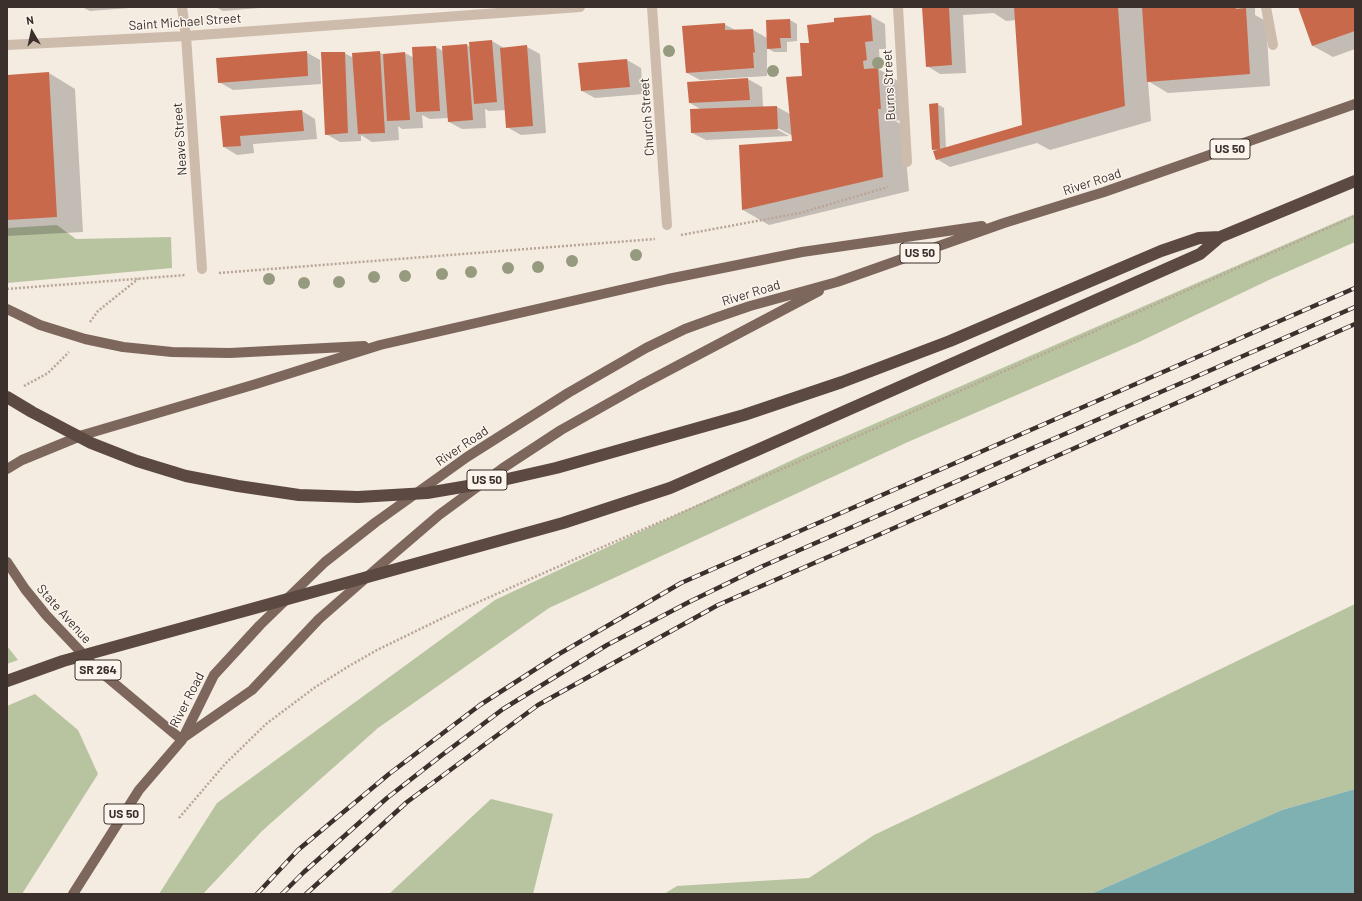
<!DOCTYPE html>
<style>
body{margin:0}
#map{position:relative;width:1362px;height:901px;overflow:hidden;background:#f4ebe1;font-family:Barlow,sans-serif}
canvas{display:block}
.frame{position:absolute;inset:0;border:8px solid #3b302b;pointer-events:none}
.north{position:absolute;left:12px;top:12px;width:40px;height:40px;-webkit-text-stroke:3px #fbf5ee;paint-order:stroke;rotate:351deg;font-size:11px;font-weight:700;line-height:16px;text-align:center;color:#3b302b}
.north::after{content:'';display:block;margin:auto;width:14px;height:18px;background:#3b302b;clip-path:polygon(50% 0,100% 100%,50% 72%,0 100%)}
</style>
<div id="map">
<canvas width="1362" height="901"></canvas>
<div class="frame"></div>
<div class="north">N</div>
</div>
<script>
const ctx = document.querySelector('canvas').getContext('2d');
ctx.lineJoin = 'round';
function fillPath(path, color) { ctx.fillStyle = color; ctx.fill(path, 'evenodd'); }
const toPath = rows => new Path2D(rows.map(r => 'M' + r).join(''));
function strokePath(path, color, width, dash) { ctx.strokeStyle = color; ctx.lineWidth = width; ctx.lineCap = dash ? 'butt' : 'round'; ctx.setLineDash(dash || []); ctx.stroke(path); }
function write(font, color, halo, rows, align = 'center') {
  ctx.font = font + ' Barlow,sans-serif'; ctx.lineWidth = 3; ctx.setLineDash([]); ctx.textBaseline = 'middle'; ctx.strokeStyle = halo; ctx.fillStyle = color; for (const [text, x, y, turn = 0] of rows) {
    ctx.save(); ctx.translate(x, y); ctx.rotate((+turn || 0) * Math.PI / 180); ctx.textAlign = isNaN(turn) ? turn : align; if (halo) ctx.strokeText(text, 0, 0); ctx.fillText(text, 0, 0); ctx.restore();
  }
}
fillPath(toPath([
 [1355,214,1355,242,1271,279,1137,343,908,442,549,608,378,728,262,831,203,894,159,894,217,803,495,600,803,455],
 [57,225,76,239,171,237,172,268,7,283,7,228],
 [1355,604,1355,789,1282,810,1091,894,664,894,677,886,809,878,874,835,1030,761],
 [7,646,18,660,7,664],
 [35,694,78,730,98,774,22,894,7,894,7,706],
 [491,799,553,814,533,894,389,894]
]), '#b8c4a0');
fillPath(toPath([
 [1355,789,1355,894,1091,894,1282,810]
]), '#7fb0b2');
fillPath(toPath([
 [82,7,143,7,90,11],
 [216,7,272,7,223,11],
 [923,7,1255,7,1255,15,1266,21,1270,86,1168,93,1148,81,1151,121,1050,150,1037,143,950,167,937,159,936,151,933,149,937,104,944,108,946,148,1023,127,1016,20,1006,21,994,13,963,15,966,73,940,74,927,66],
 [1299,7,1355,7,1355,49,1333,57,1313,46],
 [871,16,885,24,886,49,879,49,880,68,877,68,898,81,901,120,895,121,903,125,909,191,769,225,743,210,793,142,793,136,774,126,773,127,789,136,706,140,692,133,702,110,690,103,748,79,762,87,763,107,777,107,790,114,804,77,810,44,835,23],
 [790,20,797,24,797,41,787,42,787,52,774,52,767,48,767,76,700,80,687,73,724,24,737,31,753,30,767,38,767,21],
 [492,41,504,48,527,47,540,54,546,133,521,135,507,127,506,110,489,111,485,109,486,128,462,129,449,122,448,118,430,119,422,115,423,128,402,129,398,126,399,140,372,142,361,135,361,141,340,142,326,134,344,53,354,58,379,52,384,55,405,53,414,58,413,48,436,47,443,51,467,45,470,47],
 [306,52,320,60,321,84,233,90,219,82],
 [627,60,641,68,643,94,595,98,582,91,579,64],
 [49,73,75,89,83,232,7,236,7,76],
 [302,111,315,119,317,139,253,144,254,153,237,155,224,147,221,117]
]), '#0003');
fillPath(toPath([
 [922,7,949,7,952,65,926,67],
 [1014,7,1118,7,1125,106,936,160,933,151,1022,125],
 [1142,7,1236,7,1236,9,1246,8,1250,74,1147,82],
 [1298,7,1355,7,1355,31,1312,46],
 [871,15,873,41,865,42,867,60,863,61,864,69,878,68,881,109,878,109,883,177,742,210,739,145,792,141,786,77,802,76,800,43,809,43,807,25,834,22,834,18],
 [790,19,791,38,780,38,781,48,767,49,766,20],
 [725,23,725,30,753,29,755,53,753,52,754,68,686,73,682,26],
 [492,40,497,102,474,104,469,42],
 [467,44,473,120,448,122,442,46],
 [527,45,533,126,506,128,500,48],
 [436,46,440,111,416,112,412,47],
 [307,51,308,76,218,83,216,58],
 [380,51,385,133,358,134,352,53],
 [321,52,345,52,348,133,325,135],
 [405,52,410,120,387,121,383,54],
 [627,59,630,87,581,91,578,63],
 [49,72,57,217,7,220,7,75],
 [748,78,750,100,689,103,687,82],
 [938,103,940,149,932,150,929,104],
 [777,106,778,129,691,133,690,109],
 [302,110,304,131,240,136,241,146,223,147,220,116]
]), '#c8694b');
strokePath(toPath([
 [681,235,800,213,888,187],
 [219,273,655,239],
 [7,289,186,275],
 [90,322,98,311,138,279],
 [24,386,48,373,69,352],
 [179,818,225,764,266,724,314,688,349,666,377,650,447,616,582,556,876,428,1355,216]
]), '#b9a596', 2.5, [2, 2]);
strokePath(toPath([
 [1266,7,1273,45]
]), '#cdbbac', 10);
strokePath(toPath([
 [182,7,186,36,202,269],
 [652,7,667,225],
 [898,7,907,162],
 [7,45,186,36,580,7]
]), '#cdbbac', 10);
strokePath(toPath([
 [7,309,40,325,85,339,123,347,172,352,230,353,364,346],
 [7,469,22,460,83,435,256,384,380,345,668,279,802,252,982,226],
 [7,562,25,589,46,615,96,668,182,740],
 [183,738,252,690,319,619,383,563,439,515,503,468,561,430,639,386,819,291],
 [73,894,139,790,182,740,214,675,260,625,325,562,376,522,467,457,568,393,646,348,685,329,715,318,750,306,837,282,1004,223,1104,192,1355,104]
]), '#7d675c', 10);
strokePath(toPath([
 [7,397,32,412,91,443,137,461,186,476,238,486,299,495,358,497,427,493,503,480,556,468,744,415,842,382,950,341,1161,251,1199,238,1220,237],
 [7,681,63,661,563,523,670,488,755,451,1200,254,1220,237,1355,181]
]), '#5c4a42', 12);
const rail = toPath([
 [257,894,298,850,389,774,480,705,559,654,681,583,1355,288],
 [282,894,304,872,387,798,442,755,503,709,607,645,689,602,763,566,1355,307],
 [306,894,407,802,538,705,718,605,876,536,1355,324]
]);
strokePath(rail, '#3b302b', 4.5);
strokePath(rail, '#fbf5ee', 3, [9]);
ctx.fillStyle = '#969b7f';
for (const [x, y] of [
 [669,51],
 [878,63],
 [773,71],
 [636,255],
 [572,261],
 [538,267],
 [508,268],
 [471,272],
 [442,274],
 [405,276],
 [374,277],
 [269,279],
 [339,282],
 [304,283]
]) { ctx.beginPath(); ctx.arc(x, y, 6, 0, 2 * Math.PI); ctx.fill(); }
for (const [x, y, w] of [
 [1230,149,40],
 [920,253,40],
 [487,480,40],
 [98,670,46],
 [124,814,40]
]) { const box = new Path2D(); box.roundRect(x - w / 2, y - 10, w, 20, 3); ctx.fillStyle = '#fbf5ee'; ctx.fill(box); strokePath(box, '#3b302b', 1); }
write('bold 12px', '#3b302b', null, [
 ["US 50",1230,149],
 ["US 50",920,253],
 ["US 50",487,480],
 ["SR 264",98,670],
 ["US 50",124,814]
]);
write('13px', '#3b302b', '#fbf5ee', [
 ["Saint Michael Street",185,22,-4],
 ["Burns Street",889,85,-93],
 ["Church Street",647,117,-94],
 ["Neave Street",180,139,-94],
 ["River Road",1092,182,-18],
 ["River Road",751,293,-17],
 ["River Road",462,446,-34],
 ["State Avenue",64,614,48],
 ["River Road",187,700,-63]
]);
</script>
